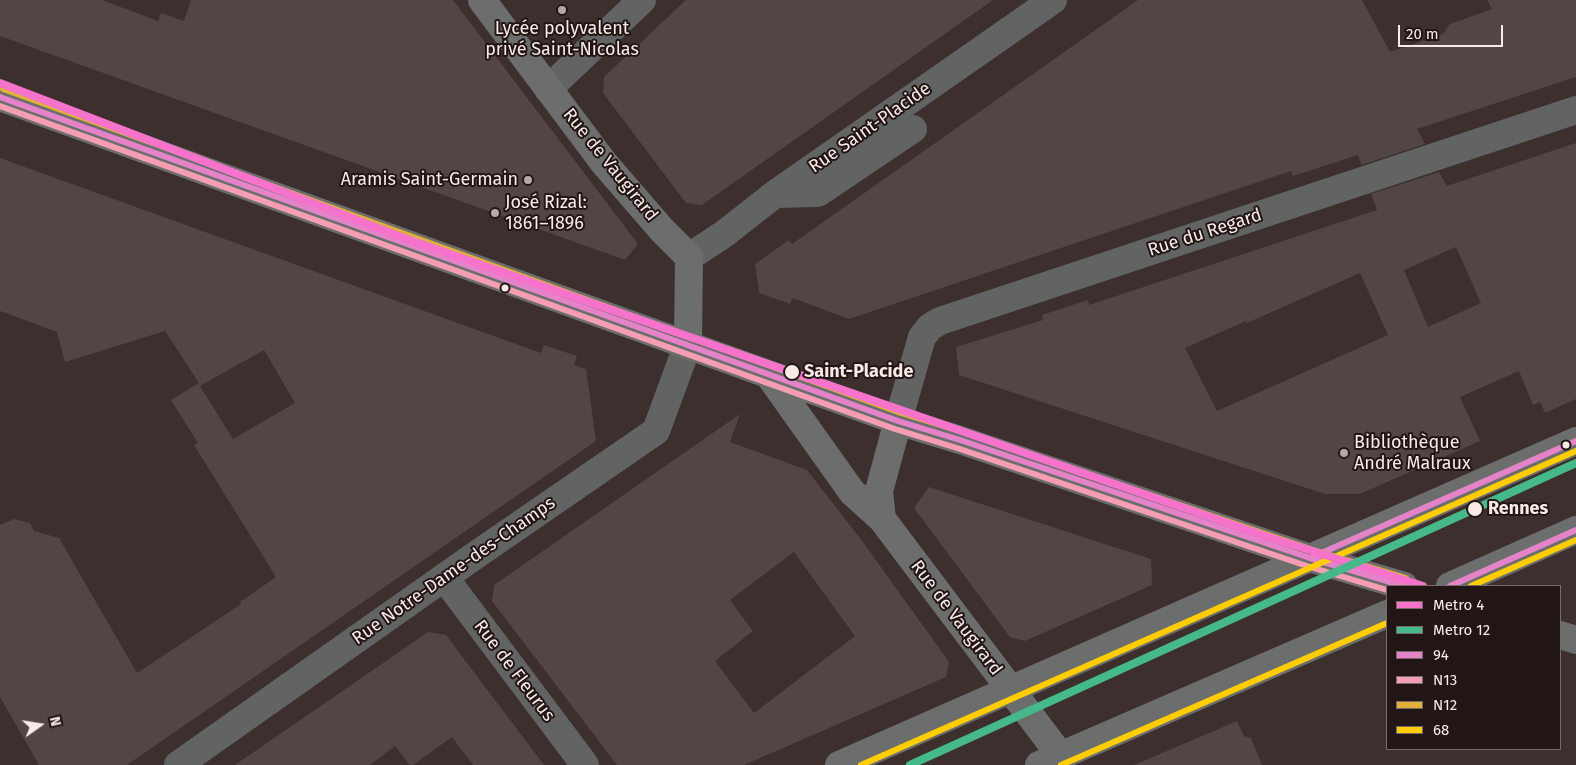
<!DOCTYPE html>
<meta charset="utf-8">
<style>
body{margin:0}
#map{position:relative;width:1576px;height:765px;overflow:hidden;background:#3c2f2e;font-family:"Fira Sans",sans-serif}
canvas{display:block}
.legend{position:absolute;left:1386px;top:585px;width:175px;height:165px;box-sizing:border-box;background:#211615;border:1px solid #776a69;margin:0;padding:6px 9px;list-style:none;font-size:15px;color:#f9e9e7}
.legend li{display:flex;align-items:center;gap:10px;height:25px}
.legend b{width:25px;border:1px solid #776a69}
.north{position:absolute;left:15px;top:700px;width:50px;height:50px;-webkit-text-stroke:4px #211615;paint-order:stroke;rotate:77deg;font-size:14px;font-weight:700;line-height:20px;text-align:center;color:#f9e9e7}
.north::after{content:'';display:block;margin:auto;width:18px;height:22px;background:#f9e9e7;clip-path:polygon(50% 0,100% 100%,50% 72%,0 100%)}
.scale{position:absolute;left:1398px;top:25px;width:105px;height:22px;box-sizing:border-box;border:2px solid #f9e9e7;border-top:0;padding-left:6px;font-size:15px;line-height:18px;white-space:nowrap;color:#f9e9e7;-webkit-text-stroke:4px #211615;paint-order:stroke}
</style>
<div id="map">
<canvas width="1576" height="765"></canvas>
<ul class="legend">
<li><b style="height:6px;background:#f673cc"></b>Metro 4</li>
<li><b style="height:6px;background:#46b98b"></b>Metro 12</li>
<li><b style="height:6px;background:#e483c8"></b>94</li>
<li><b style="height:6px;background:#f59eb3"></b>N13</li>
<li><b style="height:6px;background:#e0b03a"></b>N12</li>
<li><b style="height:6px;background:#ffcd02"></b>68</li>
</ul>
<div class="north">N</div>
<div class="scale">20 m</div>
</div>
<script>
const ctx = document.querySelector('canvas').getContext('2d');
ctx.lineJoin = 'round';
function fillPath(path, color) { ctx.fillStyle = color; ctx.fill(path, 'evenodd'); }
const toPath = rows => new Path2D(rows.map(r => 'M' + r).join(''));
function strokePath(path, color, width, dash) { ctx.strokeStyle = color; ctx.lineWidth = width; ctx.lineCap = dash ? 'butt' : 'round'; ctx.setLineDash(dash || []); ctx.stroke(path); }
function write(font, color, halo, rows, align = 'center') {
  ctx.font = font + ' "Fira Sans",sans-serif'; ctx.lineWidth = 4; ctx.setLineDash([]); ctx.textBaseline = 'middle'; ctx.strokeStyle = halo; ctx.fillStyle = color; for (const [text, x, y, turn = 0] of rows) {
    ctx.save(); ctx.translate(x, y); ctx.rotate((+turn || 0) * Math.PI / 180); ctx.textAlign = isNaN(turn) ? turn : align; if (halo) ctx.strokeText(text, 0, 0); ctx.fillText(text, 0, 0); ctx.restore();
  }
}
fillPath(toPath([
 [0,0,102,0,158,21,161,13,184,21,191,0,453,0,638,244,625,260,0,36],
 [686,0,993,0,702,205,686,203,603,93,604,77],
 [1138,0,1362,0,1390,52,1443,34,1450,24,1492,9,1487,0,1576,0,1576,77,1417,129,1425,144,1361,165,1358,155,1293,176,1291,171,849,319,793,298,790,304,759,293,755,264,789,240,792,244],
 [1576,143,1576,399,1545,413,1540,402,1533,405,1519,371,1460,397,1480,441,1360,494,1325,494,959,375,956,347,1043,320,1042,315,1088,300,1089,305,1377,210,1371,194,1439,172,1447,186],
 [1456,247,1481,303,1428,327,1404,270],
 [1360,273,1388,335,1217,411,1185,348,1246,321,1247,323,1265,315],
 [0,158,541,353,544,345,577,356,574,365,586,369,596,441,127,765,39,765,0,697,0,525,14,519,30,523,34,531,59,538,137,673,241,604,240,602,276,577,194,445,198,443,171,400,199,383,165,331,65,362,57,332,0,311],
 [264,350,295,403,233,439,200,386],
 [740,414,730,442,807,470,863,542,949,662,946,677,744,765,617,765,492,601,494,585],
 [794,552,855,636,754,713,715,661,753,631,730,600],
 [929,487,1151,559,1152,585,1025,641,1010,637,914,508],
 [428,632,446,635,544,765,473,765,452,737,413,765,410,765,395,746,370,765,235,765],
 [1237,721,1244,736,1251,738,1262,765,1134,765]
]), '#514645');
strokePath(toPath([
 [548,89,642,0],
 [775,194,818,193,913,129],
 [689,257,724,234,775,194,1053,0],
 [898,421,922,337,930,327,940,321,1576,110],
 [444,577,585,765],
 [178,765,473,557,656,431,688,344]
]), '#626464', 28);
strokePath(toPath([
 [482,0,604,163,662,230,689,257,688,344],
 [0,97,898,421,960,440,1310,558,1404,586],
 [768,374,852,492,882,519,1060,755],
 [882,519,879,491,898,421],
 [1450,586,1576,530],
 [1560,635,1576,640],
 [839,765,1576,441],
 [1039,765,1387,614]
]), '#6c6e6d', 28);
strokePath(toPath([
 [0,97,898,421,960,440,1310,558,1404,586],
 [1310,558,1576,441],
 [1450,586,1576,530]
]), '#e483c8', 6);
strokePath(toPath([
 [0,106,895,429,957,448,1307,566,1387,590]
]), '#f59eb3', 6);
strokePath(toPath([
 [3,89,901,413,963,432,1313,550,1406,578]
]), '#e0b03a', 6);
strokePath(toPath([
 [1471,586,1576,540],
 [861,765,1576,451],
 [1061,765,1387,623]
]), '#ffcd02', 6);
strokePath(toPath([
 [0,83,404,238,1265,536,1423,586]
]), '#f673cc', 8);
strokePath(toPath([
 [910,765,1576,463]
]), '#46b98b', 8);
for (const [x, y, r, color] of [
 [562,10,5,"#b7a8a6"],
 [528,180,5,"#b7a8a6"],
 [495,213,5,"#b7a8a6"],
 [505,288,4.5,"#f9e9e7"],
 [792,372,8,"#f9e9e7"],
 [1566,445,4.5,"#f9e9e7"],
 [1344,453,5,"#b7a8a6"],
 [1475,509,8,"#f9e9e7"]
]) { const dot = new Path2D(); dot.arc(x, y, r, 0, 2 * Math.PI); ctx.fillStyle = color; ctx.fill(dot); strokePath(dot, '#211615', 2); }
write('18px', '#f9e9e7', '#211615', [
 ["Lycée polyvalent",562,29,"center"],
 ["privé Saint-Nicolas",562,50,"center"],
 ["Aramis Saint-Germain",518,180,"right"],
 ["José Rizal:",505,203],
 ["1861–1896",505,224],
 ["Bibliothèque",1354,443],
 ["André Malraux",1354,464]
], 'left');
write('18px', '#f9e9e7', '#211615', [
 ["Rue Saint-Placide",870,128,-35],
 ["Rue de Vaugirard",610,165,51],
 ["Rue du Regard",1205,233,-18],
 ["Rue Notre-Dame-des-Champs",454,571,-35],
 ["Rue de Vaugirard",956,618,53],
 ["Rue de Fleurus",514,671,53]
]);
write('bold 18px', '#f9e9e7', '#211615', [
 ["Saint-Placide",804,372],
 ["Rennes",1488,509]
], 'left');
</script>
